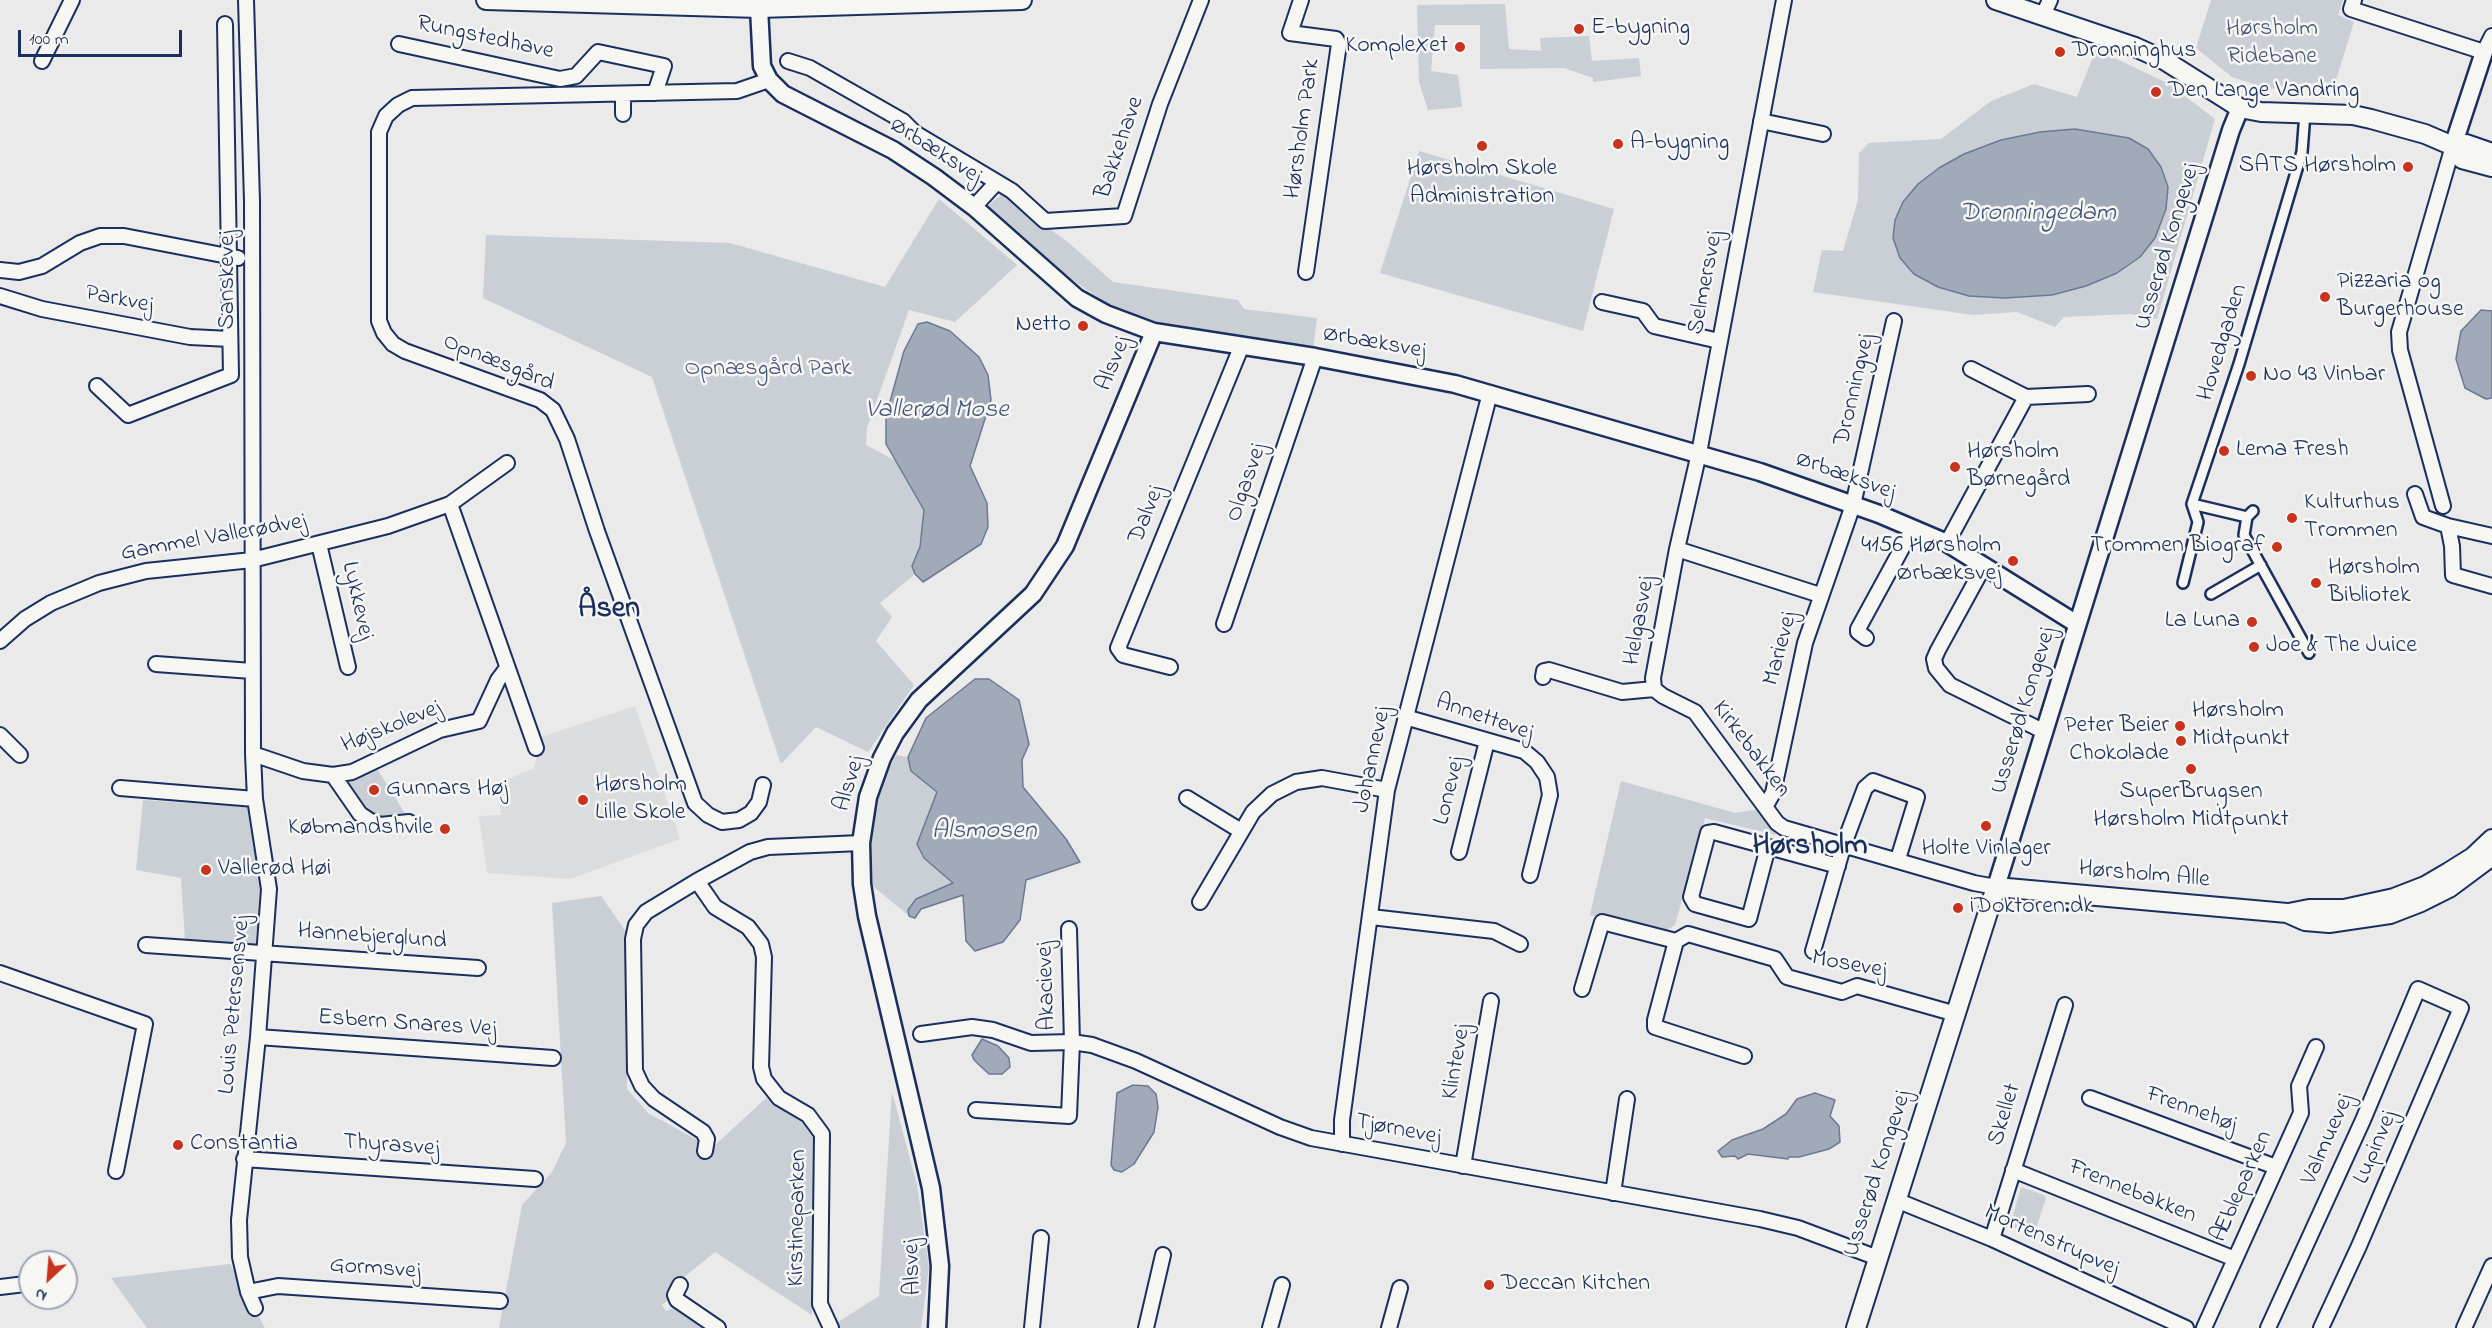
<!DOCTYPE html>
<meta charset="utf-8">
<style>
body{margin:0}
#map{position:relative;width:2492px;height:1328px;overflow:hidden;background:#e9eae9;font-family:"Indie Flower",sans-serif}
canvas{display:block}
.north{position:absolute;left:18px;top:1250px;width:60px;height:60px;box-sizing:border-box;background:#f6f6f2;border:2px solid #9ea6b7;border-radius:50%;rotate:206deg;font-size:16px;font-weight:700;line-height:24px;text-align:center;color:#1b2f5e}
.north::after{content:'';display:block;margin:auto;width:21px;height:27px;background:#c8321e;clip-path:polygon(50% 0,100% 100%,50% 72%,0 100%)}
.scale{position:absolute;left:18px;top:30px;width:164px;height:27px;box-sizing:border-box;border:3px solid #1b2f5e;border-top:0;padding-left:8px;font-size:18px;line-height:21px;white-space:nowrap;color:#1b2f5e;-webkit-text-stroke:4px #f6f6f2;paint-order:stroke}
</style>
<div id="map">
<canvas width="2492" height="1328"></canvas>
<div class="north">N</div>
<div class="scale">100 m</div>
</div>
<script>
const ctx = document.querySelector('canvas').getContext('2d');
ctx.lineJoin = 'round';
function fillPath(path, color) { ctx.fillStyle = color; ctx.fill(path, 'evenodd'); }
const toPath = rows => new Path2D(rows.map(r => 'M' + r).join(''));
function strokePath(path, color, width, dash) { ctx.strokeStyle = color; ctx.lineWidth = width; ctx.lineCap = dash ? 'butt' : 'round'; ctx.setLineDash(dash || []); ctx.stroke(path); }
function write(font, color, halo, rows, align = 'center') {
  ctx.font = font + ' "Indie Flower",sans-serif'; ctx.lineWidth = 5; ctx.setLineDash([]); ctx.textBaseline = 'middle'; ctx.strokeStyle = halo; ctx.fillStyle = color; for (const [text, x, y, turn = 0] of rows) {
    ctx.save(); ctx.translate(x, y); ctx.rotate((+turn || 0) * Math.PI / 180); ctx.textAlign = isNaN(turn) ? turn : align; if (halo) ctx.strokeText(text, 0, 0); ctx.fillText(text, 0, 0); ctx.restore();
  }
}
fillPath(toPath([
 [635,706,680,839,570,879,487,873,479,816,501,815,497,784,534,768,541,737]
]), '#dadcde');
fillPath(toPath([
 [2211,0,2343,0,2338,15,2354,22,2335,83,2321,82,2269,89,2232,77,2196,48],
 [1505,4,1509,49,1541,51,1540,38,1589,36,1592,61,1639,58,1641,76,1593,82,1593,78,1564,68,1480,69,1480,25,1435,25,1431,71,1458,75,1462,107,1428,110,1419,82,1417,5],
 [2096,49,2169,84,2215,119,2157,319,2130,314,2064,317,2055,327,2017,312,1973,315,1813,292,1822,250,1843,251,1858,200,1859,153,1869,143,1941,139,1991,101,2034,84,2077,97],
 [1419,151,1614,209,1583,331,1380,273],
 [1002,194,1069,243,1113,282,1238,300,1244,309,1317,318,1313,350,1161,325,1116,310,1061,272,987,207],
 [939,199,1017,265,955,322,909,310,867,428,866,445,898,462,924,510,920,547,912,566,915,574,880,603,892,617,876,641,914,685,868,752,816,727,781,764,652,377,483,298,486,235,730,243,885,287],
 [896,755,908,757,911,771,937,792,924,858,953,884,916,899,908,910,909,916,868,882,867,847,872,815,882,783],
 [376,767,406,815,380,819,371,816,341,780],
 [1621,781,1735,813,1760,809,1776,835,1705,818,1675,925,1662,933,1590,915],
 [143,800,247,807,260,887,256,945,185,941,181,878,136,870],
 [601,896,627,933,627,1089,648,1113,712,1148,766,1098,804,1119,817,1138,812,1315,715,1252,677,1283,670,1298,662,1305,666,1311,677,1307,691,1314,692,1319,704,1328,499,1328,522,1205,552,1172,566,1143,552,903],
 [892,1092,917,1185,929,1267,921,1328,829,1328,879,1296],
 [2021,1187,2044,1195,2046,1198,2034,1235,2010,1226],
 [230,1264,265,1328,147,1328,111,1278]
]), '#caced5');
const water = toPath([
 [2075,129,2129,138,2148,149,2161,167,2168,187,2166,209,2155,238,2140,257,2117,273,2086,286,2052,295,2005,298,1969,296,1938,287,1914,274,1900,258,1893,238,1895,220,1903,202,1918,184,1939,168,1964,154,2001,140,2040,132,2075,129],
 [2481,310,2492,311,2492,398,2486,399,2465,388,2456,359,2461,331,2481,310],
 [927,322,950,331,979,357,988,375,991,400,970,466,987,503,988,527,981,544,923,582,915,574,912,566,920,547,924,510,886,444,886,416,904,351,918,324,927,322],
 [975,679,989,679,1019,700,1029,744,1022,760,1023,787,1066,839,1080,862,1026,880,1020,920,1003,942,975,951,966,941,963,895,921,909,915,918,909,916,908,910,916,899,953,883,924,858,917,844,937,792,911,771,908,757,926,718,975,679],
 [982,1039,998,1046,1009,1058,1010,1067,1002,1074,989,1074,974,1060,972,1055,982,1039],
 [1133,1085,1148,1086,1156,1094,1158,1107,1154,1132,1134,1164,1122,1172,1114,1170,1111,1165,1117,1093,1133,1085],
 [1815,1093,1835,1100,1830,1116,1839,1126,1840,1142,1829,1149,1799,1157,1789,1157,1788,1159,1748,1154,1738,1159,1735,1156,1722,1157,1718,1151,1732,1140,1763,1129,1786,1114,1797,1099,1815,1093]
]);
fillPath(water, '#a2aaba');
strokePath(water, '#6c7995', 1.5);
const pedestrian = toPath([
 [2192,504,2247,517],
 [2253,511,2247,517,2244,535,2309,653],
 [2183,583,2198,522,2192,504,2239,364,2302,152,2305,113],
 [2211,594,2261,565]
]);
const minor = toPath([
 [246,0,252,201,253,754,255,799,269,889,258,1037,239,1220,240,1257,248,1292,255,1308],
 [1301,0,1290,33,1336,39,1339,44,1306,272],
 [2354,0,2351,9,2484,52,2492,36],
 [2043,15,2050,0],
 [399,44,560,79,576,76,598,52,664,66,655,93],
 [42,61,72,0],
 [788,61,810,68,903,121,915,133,997,182,974,207],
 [623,114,623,94],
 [1761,121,1823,134],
 [997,182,1012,191,1045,221,1124,216,1160,104,1201,0],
 [0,270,19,272,42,266,80,243,100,236,124,236,238,258],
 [0,296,42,309,190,337,230,339],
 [1602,302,1643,311,1654,326,1719,341],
 [97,386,128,415,231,375,225,24],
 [2026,397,2088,394],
 [2415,494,2423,517,2448,526,2452,546,2453,575,2492,586],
 [450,504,536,748],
 [2443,506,2400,350,2399,332,2453,146],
 [2448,526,2492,536],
 [1947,543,2026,397,1971,369],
 [319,544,348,667],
 [1677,549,1820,595],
 [1984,566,1938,650,1934,659,1936,668,1950,685,2045,732],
 [1224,624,1315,357],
 [1866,638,1858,632,1858,629,1913,528],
 [0,641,25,619,51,603,99,583,146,571,252,560,388,526,450,504,507,463],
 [156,664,252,671],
 [1170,667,1123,655,1118,648,1242,345],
 [1543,677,1544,671,1549,670,1622,692,1654,689],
 [1654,689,1653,678,1677,549,1699,453,1784,0],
 [1654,689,1663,696,1695,712,1777,823,1784,828,1974,883,1996,887],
 [1405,717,1524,751,1537,762,1547,777,1550,795,1530,875],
 [0,735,20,755],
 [253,754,303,771,333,775,352,772,440,730,479,721,498,680,507,668],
 [333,775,360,814,369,820,380,825,409,822],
 [763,785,759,802,751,813,739,820,722,822,708,815,695,803,597,531,567,439,553,410,540,400,405,351,393,344,384,333,379,321,379,132,386,116,398,105,412,98,737,91,769,80],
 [120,788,255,799],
 [1187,798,1241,831],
 [1765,807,1773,793,1805,643,1853,505,1894,321],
 [1768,847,1749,919,1695,904,1691,897,1708,833,1714,832,1838,866],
 [1459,852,1487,741],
 [697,881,750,852,768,847,861,843],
 [1200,902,1253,812,1272,794,1296,782,1322,778,1387,790],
 [1371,917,1494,931,1520,944],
 [1676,941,1655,1020,1655,1027,1744,1056],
 [146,945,478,968],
 [1813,951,1844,844,1865,788,1873,781,1917,797,1898,859],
 [0,973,145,1024,116,1171],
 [1582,989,1602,922,1676,941,1688,934,1775,959,1787,977,1842,992,1857,986,1956,1014],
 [921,1034,972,1027,993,1030,1031,1043,1072,1042,1092,1045,1136,1061,1280,1127,1311,1138,1760,1219,1798,1228,1878,1258],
 [258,1037,553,1058],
 [2090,1098,2276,1167],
 [976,1110,1069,1116,1072,1042,1069,929],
 [1342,1144,1342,1120,1387,790,1490,393],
 [705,1151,707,1139,703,1132,654,1099,642,1086,635,1071,633,939,636,925,646,912,697,881,715,907,748,927,761,944,764,957,761,1067,764,1079,779,1098,808,1115,822,1134,820,1304,831,1328],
 [244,1159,535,1179],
 [1463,1166,1491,1001],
 [2013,1170,2235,1259],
 [1613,1193,1627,1099],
 [1896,1200,1992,1239,2186,1328],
 [1992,1239,2065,1005],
 [680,1285,675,1295,677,1300,718,1328],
 [0,1287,25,1284],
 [248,1292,278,1286,500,1301],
 [1032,1328,1041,1238],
 [1146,1328,1163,1255],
 [1270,1328,1282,1285],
 [1389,1328,1400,1288],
 [2204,1328,2301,1113,2299,1086,2316,1047],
 [2268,1328,2363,1120,2418,989,2461,1008,2359,1246,2321,1328],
 [2464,1328,2492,1266]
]);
const tertiary = toPath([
 [759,8,762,66,769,80,783,94,893,150,934,177,974,207,1077,298,1106,314,1154,332,1315,357,1455,384,1760,472,1879,514,1947,543,2077,624],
 [2453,146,2484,52],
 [1996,887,2231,130,2240,108],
 [937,1328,940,1266,931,1188,867,916,862,884,861,843,868,797,882,758,895,733,919,700,1033,594,1065,546,1154,332]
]);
const secondary = toPath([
 [486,0,759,8,1022,0],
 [1996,0,2135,47,2164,60,2240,108,2261,112,2353,115,2371,119,2425,134,2453,146,2462,159,2492,167],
 [2453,146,2466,144,2492,153],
 [2289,913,2309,909,2344,909,2394,898,2425,886,2449,872,2473,857,2492,839],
 [1856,1328,1996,887,2287,913,2305,921,2329,923,2390,914,2421,902,2449,888,2492,856]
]);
strokePath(pedestrian, '#1b2f5e', 14);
strokePath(minor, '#1b2f5e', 18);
strokePath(tertiary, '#1b2f5e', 21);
strokePath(secondary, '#1b2f5e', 22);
strokePath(pedestrian, '#f6f6f2', 9);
strokePath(minor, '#f6f6f2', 14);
strokePath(tertiary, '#f6f6f2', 16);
strokePath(secondary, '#f6f6f2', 18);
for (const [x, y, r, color] of [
 [1579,29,6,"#c8321e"],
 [1460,47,6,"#c8321e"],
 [2060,52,6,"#c8321e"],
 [2156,92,6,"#c8321e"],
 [1618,144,6,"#c8321e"],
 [1482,146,6,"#c8321e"],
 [2408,167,6,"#c8321e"],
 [2325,297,6,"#c8321e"],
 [1083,326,6,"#c8321e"],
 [2251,376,6,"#c8321e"],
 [2224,451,6,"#c8321e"],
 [1955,467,6,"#c8321e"],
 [2292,518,6,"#c8321e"],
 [2277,547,6,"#c8321e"],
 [2013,561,6,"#c8321e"],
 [2316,583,6,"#c8321e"],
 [2252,622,6,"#c8321e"],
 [2254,647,6,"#c8321e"],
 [2180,726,6,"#c8321e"],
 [2181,741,6,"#c8321e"],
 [2191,769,6,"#c8321e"],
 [374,790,6,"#c8321e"],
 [583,800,6,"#c8321e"],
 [1986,826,6,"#c8321e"],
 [445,829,6,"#c8321e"],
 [206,870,6,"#c8321e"],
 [1958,908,6,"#c8321e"],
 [178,1145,6,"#c8321e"],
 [1489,1285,6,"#c8321e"]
]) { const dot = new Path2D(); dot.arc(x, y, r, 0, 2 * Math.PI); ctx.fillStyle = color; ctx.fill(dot); strokePath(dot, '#f6f6f2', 2); }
write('24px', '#1b2f5e', '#f6f6f2', [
 ["E-bygning",1591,29],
 ["KompleXet",1448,47,"right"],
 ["Dronninghus",2072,52],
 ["Den Lange Vandring",2168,92],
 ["A-bygning",1630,144],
 ["SATS Hørsholm",2396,167,"right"],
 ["Hørsholm Skole",1482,170,"center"],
 ["Administration",1482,198,"center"],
 ["Pizzaria og",2337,283],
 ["Burgerhouse",2337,311],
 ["Netto",1071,326,"right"],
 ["No 43 Vinbar",2263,376],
 ["Lema Fresh",2236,451],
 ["Hørsholm",1967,453],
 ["Børnegård",1967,481],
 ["Kulturhus",2304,504],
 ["Trommen",2304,532],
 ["4156 Hørsholm",2001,547,"right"],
 ["Ørbæksvej",2001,575,"right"],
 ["Trommen Biograf",2265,547,"right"],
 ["Hørsholm",2328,569],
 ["Bibliotek",2328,597],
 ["La Luna",2240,622,"right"],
 ["Joe & The Juice",2266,647],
 ["Hørsholm",2192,712],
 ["Midtpunkt",2192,740],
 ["Peter Beier",2169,727,"right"],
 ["Chokolade",2169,755,"right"],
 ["Hørsholm",595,786],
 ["Lille Skole",595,814],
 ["Gunnars Høj",386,790],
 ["SuperBrugsen",2191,793,"center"],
 ["Hørsholm Midtpunkt",2191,821,"center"],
 ["Købmandshvile",433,829,"right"],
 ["Holte Vinlager",1986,850,"center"],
 ["Vallerød Høi",218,870],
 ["iDoktoren.dk",1970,908],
 ["Constantia",190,1145],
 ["Deccan Kitchen",1501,1285]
], 'left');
write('24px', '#47577c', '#f6f6f2', [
 ["Hørsholm",2272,30],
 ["Ridebane",2272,58],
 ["Opnæsgård Park",768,370]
]);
write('24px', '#1b2f5e', '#f6f6f2', [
 ["Rungstedhave",485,39,12],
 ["Hørsholm Park",1304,129,-82],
 ["Bakkehave",1121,148,-71],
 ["Ørbæksvej",935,152,33],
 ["Usserød Kongevej",2169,247,-73],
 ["Sanskevej",229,280,-90],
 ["Selmersvej",1707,283,-79],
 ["Parkvej",119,301,11],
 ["Hovedgaden",2224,343,-73],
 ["Ørbæksvej",1374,344,10],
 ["Opnæsgård",498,364,22],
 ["Alsvej",1115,364,-68],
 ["Dronningvej",1856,390,-77],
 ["Ørbæksvej",1845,477,20],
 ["Olgasvej",1248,483,-71],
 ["Dalvej",1148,515,-68],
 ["Gammel Vallerødvej",214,539,-10],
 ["Lykkevej",356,601,77],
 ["Helgasvej",1641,621,-80],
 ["Marievej",1782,649,-75],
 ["Usserød Kongevej",2025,711,-73],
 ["Annettevej",1484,719,19],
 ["Højskolevej",392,728,-22],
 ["Kirkebakken",1750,750,53],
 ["Johannevej",1374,760,-78],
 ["Alsvej",851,784,-73],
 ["Lonevej",1451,791,-76],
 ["Hørsholm Alle",2144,876,5],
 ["Hannebjerglund",372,938,4],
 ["Mosevej",1849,966,10],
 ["Akacievej",1048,986,-92],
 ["Louis Petersensvej",236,1005,-85],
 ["Esbern Snares Vej",407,1025,4],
 ["Klintevej",1458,1062,-80],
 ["Frennehøj",2191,1111,20],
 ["Skellet",2006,1115,-73],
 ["Tjørnevej",1398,1131,11],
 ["Valmuevej",2329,1140,-66],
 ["Thyrasvej",391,1147,4],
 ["Lupinvej",2377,1148,-67],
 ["Usserød Kongevej",1879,1174,-72],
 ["Æbleparken",2243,1187,-66],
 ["Frennebakken",2132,1193,22],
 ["Kirstineparken",799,1218,-89],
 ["Mortenstrupvej",2051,1242,24],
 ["Alsvej",914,1267,-92],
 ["Gormsvej",375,1270,4]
]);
write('italic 26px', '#44547a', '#f6f6f2', [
 ["Dronningedam",2038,215],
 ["Vallerød Mose",937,412],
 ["Alsmosen",984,833]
]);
write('bold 30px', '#1b2f5e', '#f6f6f2', [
 ["Åsen",609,611],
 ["Hørsholm",1810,848]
]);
</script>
